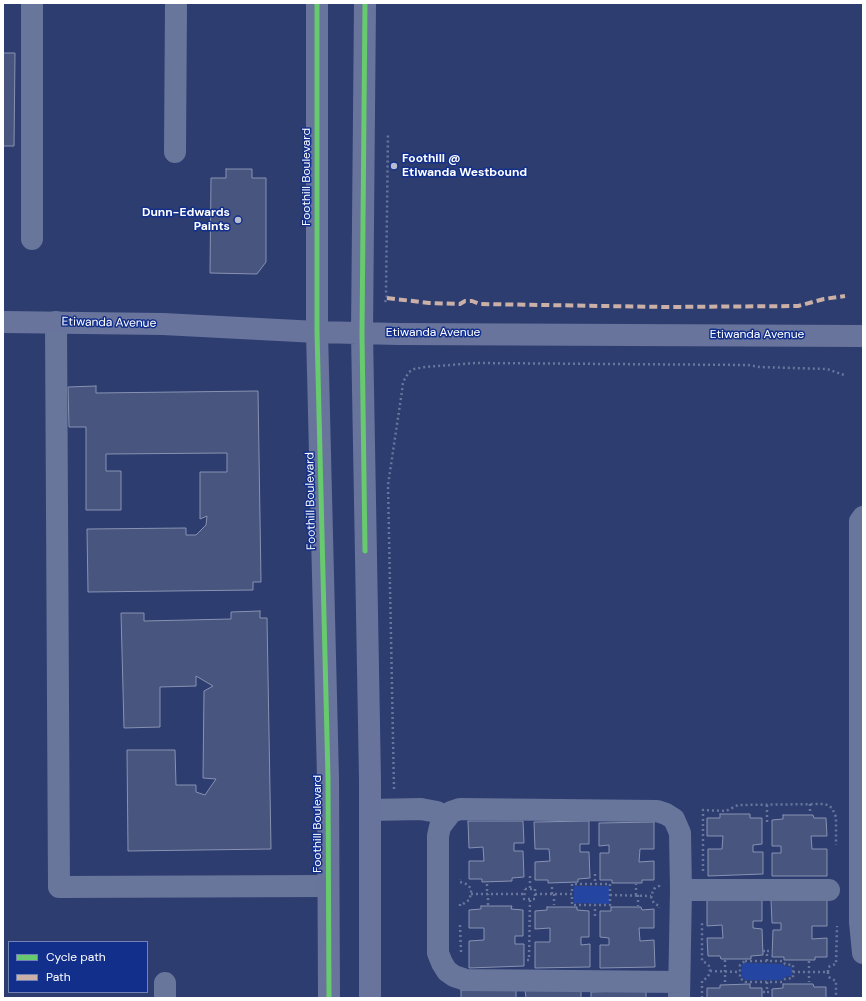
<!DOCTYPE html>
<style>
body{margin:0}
#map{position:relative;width:866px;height:1001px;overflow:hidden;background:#2d3d70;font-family:"DM Sans",sans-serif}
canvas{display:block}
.frame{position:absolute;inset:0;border:4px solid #fff;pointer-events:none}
.legend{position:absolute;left:8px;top:941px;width:140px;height:52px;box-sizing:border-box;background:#122f8b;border:1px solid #7182b9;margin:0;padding:5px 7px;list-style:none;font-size:12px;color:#fff}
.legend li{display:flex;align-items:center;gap:8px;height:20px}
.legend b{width:20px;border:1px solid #7182b9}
</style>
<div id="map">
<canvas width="866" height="1001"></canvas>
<div class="frame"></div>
<ul class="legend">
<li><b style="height:5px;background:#67ca6e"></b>Cycle path</li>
<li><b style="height:5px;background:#cab0a6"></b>Path</li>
</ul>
</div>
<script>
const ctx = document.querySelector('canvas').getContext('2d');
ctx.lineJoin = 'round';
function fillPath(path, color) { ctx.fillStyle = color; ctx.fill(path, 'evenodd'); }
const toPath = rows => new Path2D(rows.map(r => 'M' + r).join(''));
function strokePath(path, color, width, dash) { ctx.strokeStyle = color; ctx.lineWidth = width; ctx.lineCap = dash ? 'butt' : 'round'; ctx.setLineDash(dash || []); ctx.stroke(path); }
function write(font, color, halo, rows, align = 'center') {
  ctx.font = font + ' "DM Sans",sans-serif'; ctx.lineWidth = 3; ctx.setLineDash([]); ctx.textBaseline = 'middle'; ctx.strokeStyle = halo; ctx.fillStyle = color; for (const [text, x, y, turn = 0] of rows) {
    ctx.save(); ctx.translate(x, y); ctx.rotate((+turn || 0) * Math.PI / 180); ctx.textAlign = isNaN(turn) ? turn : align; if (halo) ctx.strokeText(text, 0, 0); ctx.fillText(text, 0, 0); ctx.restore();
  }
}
fillPath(toPath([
 [574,886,609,886,609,904,574,903],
 [745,963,782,964,784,966,792,967,792,976,788,976,783,978,781,980,745,980,742,977,742,965]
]), '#2445a2');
const building = toPath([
 [3,53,15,53,14,146,3,146,3,53],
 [226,169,252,169,252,178,266,178,266,262,257,274,210,273,211,178,226,178,226,169],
 [96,386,96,393,258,391,261,582,253,582,253,590,88,592,87,529,186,528,186,535,196,535,206,525,207,516,200,519,200,472,227,472,227,453,106,454,106,471,121,471,121,510,86,510,86,427,69,427,68,387,96,386],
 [260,611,260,618,267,618,271,849,128,851,127,750,175,750,176,785,196,785,196,792,205,795,216,779,203,778,204,691,213,686,196,676,196,686,160,687,160,727,124,728,121,613,144,613,144,621,231,619,231,612,260,611],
 [720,814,750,814,750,818,762,818,762,844,753,845,753,852,763,852,763,874,708,876,708,849,722,849,723,836,707,836,707,818,720,818,720,814],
 [783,815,813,815,814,818,826,818,827,836,811,836,812,849,827,849,827,876,772,876,772,853,781,853,781,846,772,846,772,820,783,819,783,815],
 [468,821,523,821,524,843,514,843,514,851,523,851,524,877,512,878,512,881,482,882,482,879,469,879,469,861,484,861,483,847,469,848,468,821],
 [589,821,589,844,580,844,580,852,589,852,590,878,578,879,578,882,548,883,548,880,535,880,535,862,550,861,549,849,535,849,534,822,589,821],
 [654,822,654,849,640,849,639,862,654,861,654,880,642,880,642,883,612,883,612,880,600,880,600,853,609,853,609,845,599,846,599,823,654,822],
 [762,898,762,921,753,921,753,928,762,929,763,955,751,956,751,959,721,959,720,956,708,956,707,938,723,938,722,925,707,926,707,899,762,898],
 [827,899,827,926,812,926,812,939,827,938,827,957,815,957,815,960,784,960,784,957,772,957,773,930,781,930,781,923,772,923,771,900,827,899],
 [481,906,512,906,511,909,523,910,523,936,515,936,515,944,524,944,524,966,469,968,469,941,484,940,484,928,469,928,469,910,481,909,481,906],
 [547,907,577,907,577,910,589,911,589,937,581,937,581,945,590,944,590,967,535,968,535,942,550,942,550,928,535,929,535,911,547,910,547,907],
 [611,907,641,907,642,910,654,909,654,928,639,928,640,941,654,940,655,967,600,968,600,945,609,945,609,938,600,937,600,911,611,911,611,907],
 [750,984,750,988,762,988,762,998,707,998,707,988,720,988,720,985,750,984],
 [783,984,813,984,814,987,826,987,826,998,772,998,772,989,783,988,783,984],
 [461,990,516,990,516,998,461,998,461,990],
 [525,990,581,990,581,998,526,998,525,990],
 [646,990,646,998,591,998,591,992,646,990]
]);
fillPath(building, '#48557e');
strokePath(building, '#8892b2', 1);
strokePath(toPath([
 [385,302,387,298,386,291,388,133],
 [394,789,388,485,402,391,403,382,409,372,414,369,425,367,475,363,748,365,760,367,827,369,844,375],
 [810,804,810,813],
 [767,805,767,823],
 [703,871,703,810,726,811,738,805,823,804,828,805,832,808,836,817,836,845],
 [595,874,595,884],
 [530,876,530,889],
 [487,884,487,894],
 [659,885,659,886,656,887,654,889,651,896,652,900,654,903,659,906,659,908],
 [525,889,535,889,535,899,524,899,525,889],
 [471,894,524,894],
 [535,894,572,894,572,905,610,905,610,884,572,884,572,894],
 [552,894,552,884],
 [554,894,554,905],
 [610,895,651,896],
 [636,895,636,884],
 [638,895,638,906],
 [488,905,488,894],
 [460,906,460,904,463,904,469,900,471,894,471,889,468,885,464,883,460,882,460,879],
 [595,916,595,905],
 [460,925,461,952],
 [763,951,767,951],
 [527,960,529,960,530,899],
 [745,961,783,961,785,964,793,965,793,978,785,979,782,982,745,982,740,978,740,965,745,961],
 [767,961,767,951,771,951],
 [809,961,809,982],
 [710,971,740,972],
 [793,972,828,972,828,968,830,966,836,964,837,926],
 [828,972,828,975,830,978,836,981,836,998],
 [725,982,725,960],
 [767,982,767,992,771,992],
 [763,992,767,992],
 [702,998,702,981,708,977,710,971,709,966,706,963,702,961,702,921]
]), '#69769c', 2.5, [2, 3]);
strokePath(toPath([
 [175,152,176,3],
 [32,239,32,3],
 [56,322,59,887,328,886],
 [863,517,860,521,860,922,863,953],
 [370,810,421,809,437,812,446,819],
 [681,890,829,890],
 [165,983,165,998],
 [679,998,681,890,680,833,674,819,666,814,657,811,460,809,451,812,446,819,440,827,438,836,438,953,442,963,447,971,454,976,466,980,679,982]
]), '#69769c', 22);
strokePath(toPath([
 [317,3,317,332,328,778,329,998],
 [365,3,362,333,370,780,370,998],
 [3,322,163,324,317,332,398,334,863,336]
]), '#68749b', 22);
strokePath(toPath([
 [387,298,429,303,460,304,465,301,472,301,480,304,667,307,798,306,824,299,845,296]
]), '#cab0a6', 4, [8, 4]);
strokePath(toPath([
 [317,3,317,332,328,778,329,998],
 [365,3,362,333,365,551]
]), '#67ca6e', 5);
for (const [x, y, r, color] of [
 [394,166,4,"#b6bbcd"],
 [238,220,4,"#b6bbcd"]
]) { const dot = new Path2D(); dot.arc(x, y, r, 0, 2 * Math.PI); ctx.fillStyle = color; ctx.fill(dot); strokePath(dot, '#122f8b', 1.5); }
write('bold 12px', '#fff', '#122f8b', [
 ["Foothill @",402,159],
 ["Etiwanda Westbound",402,173],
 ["Dunn-Edwards",230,213,"right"],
 ["Paints",230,227,"right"]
], 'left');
write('12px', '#fff', '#122f8b', [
 ["Foothill Boulevard",307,177,-90],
 ["Etiwanda Avenue",109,323,1],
 ["Etiwanda Avenue",433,333],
 ["Etiwanda Avenue",757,335],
 ["Foothill Boulevard",311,501,-91],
 ["Foothill Boulevard",318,824,-90]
]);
</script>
